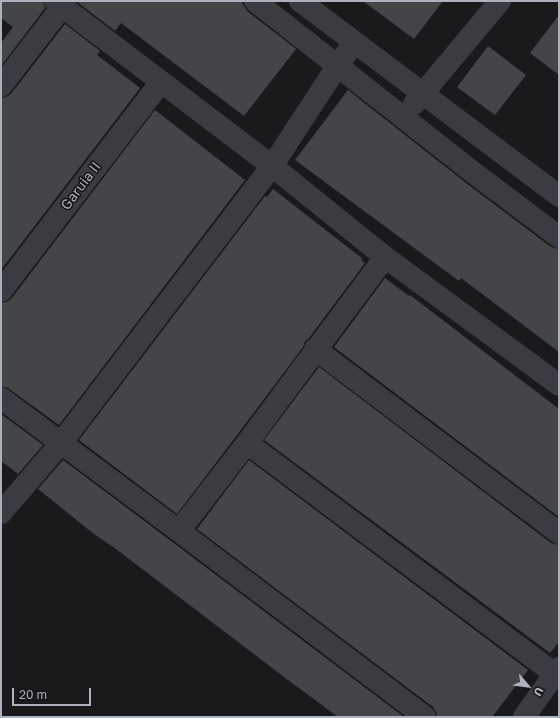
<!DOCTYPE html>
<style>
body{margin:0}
#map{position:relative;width:560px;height:718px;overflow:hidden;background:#1a1a1c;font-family:"Golos Text",sans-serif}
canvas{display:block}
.frame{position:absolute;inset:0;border:2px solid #adb1bb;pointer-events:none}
.north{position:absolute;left:508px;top:666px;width:40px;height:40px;-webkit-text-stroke:3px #151517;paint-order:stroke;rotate:118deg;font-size:11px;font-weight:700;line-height:16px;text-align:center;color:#adb1bb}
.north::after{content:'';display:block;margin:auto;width:14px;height:18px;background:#adb1bb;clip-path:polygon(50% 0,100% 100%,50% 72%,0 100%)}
.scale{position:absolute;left:12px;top:688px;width:79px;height:18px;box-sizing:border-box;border:2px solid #adb1bb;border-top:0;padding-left:5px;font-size:12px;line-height:14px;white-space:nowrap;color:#adb1bb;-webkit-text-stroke:3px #151517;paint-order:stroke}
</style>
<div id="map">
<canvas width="560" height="718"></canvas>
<div class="frame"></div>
<div class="north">U</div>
<div class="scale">20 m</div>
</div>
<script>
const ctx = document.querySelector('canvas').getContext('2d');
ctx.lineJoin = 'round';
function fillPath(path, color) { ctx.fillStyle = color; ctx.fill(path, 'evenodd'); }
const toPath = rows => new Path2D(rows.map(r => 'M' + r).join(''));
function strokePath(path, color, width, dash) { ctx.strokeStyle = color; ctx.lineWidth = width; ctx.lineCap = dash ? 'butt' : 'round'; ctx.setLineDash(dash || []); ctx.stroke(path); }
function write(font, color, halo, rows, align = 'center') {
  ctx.font = font + ' "Golos Text",sans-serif'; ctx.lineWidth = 3; ctx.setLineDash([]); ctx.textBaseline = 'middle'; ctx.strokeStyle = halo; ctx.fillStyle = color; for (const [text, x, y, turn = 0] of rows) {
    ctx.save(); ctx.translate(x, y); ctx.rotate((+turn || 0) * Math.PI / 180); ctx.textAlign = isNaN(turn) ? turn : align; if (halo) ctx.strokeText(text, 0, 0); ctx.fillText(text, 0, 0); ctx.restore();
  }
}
fillPath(toPath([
 [1,1,43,1,45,8,1,66,1,43,13,27,1,18],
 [76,1,241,1,247,11,296,49,244,116,121,23,115,31],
 [363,1,443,1,414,39],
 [559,15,559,75,530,53],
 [65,24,100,51,97,55,140,88,1,270,1,98,6,97,11,94],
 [488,46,526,75,495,115,457,87],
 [348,90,466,183,551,247,559,249,559,352,461,278,459,281,295,160],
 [155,110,245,180,59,425,8,388,1,386,1,303,6,302,11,299],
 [273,189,363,259,361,260,365,263,309,338,305,341,303,347,237,435,177,514,79,440,265,196,267,197],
 [385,278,409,296,410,295,559,409,559,517,334,347],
 [319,367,551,543,559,545,559,642,550,653,264,440],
 [1,414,43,445,18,474,1,461],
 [63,460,171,541,404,717,338,717,284,677,116,549,94,534,38,489],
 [249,460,528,670,492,717,437,717,436,712,433,707,197,529]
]), '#444549');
strokePath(toPath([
 [55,1,272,166,385,257,559,385],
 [255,1,474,173,559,237],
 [300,1,559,196],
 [1,86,62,7],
 [414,104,500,1],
 [1,291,161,82],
 [315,349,559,533],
 [1,398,179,531,425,717],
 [247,443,555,674],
 [1,513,61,443,272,166,338,65,354,43],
 [179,531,247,443,385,257],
 [524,717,559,668]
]), '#3b3c41', 22);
write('14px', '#adb1bb', '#151517', [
 ["Garuia II",81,186,-53]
]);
</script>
